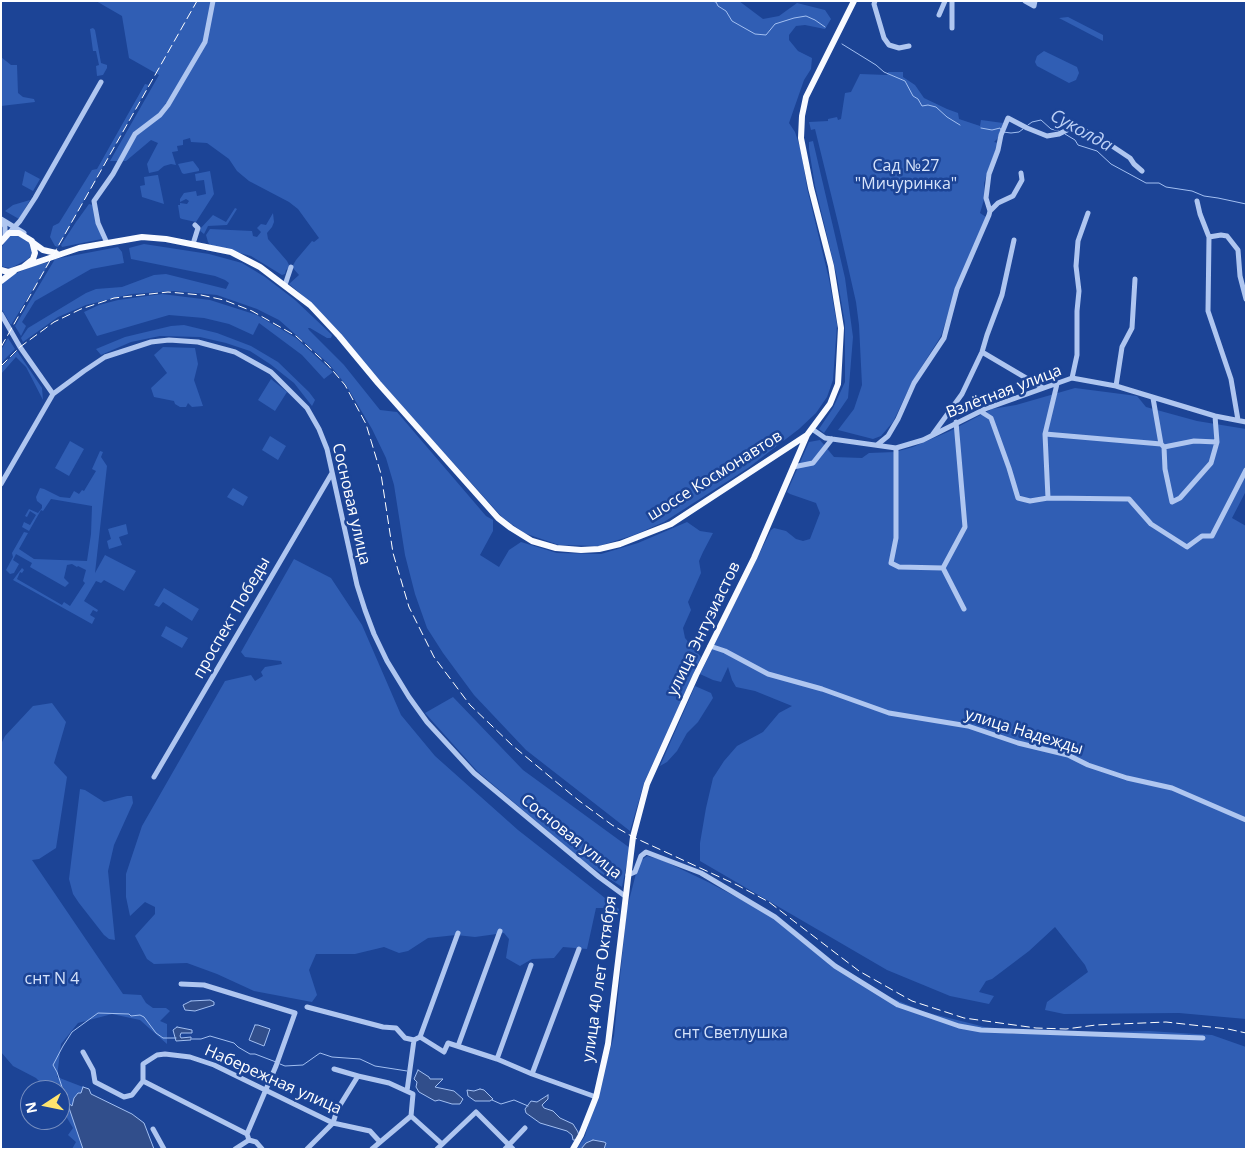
<!DOCTYPE html>
<meta charset="utf-8">
<style>
body{margin:0}
#map{position:relative;width:1247px;height:1150px;overflow:hidden;background:#1c4496;font-family:"Open Sans",sans-serif}
canvas{display:block}
.frame{position:absolute;inset:0;border:2px solid #fff;pointer-events:none}
.north{position:absolute;left:20px;top:1080px;width:50px;height:50px;box-sizing:border-box;background:#1c4496;border:1px solid #778fc0;border-radius:50%;rotate:259deg;font-size:14px;font-weight:700;line-height:20px;text-align:center;color:#fff}
.north::after{content:'';display:block;margin:auto;width:18px;height:22px;background:#ffe46e;clip-path:polygon(50% 0,100% 100%,50% 72%,0 100%)}
</style>
<div id="map">
<canvas width="1247" height="1150"></canvas>
<div class="frame"></div>
<div class="north">N</div>
</div>
<script>
const ctx = document.querySelector('canvas').getContext('2d');
ctx.lineJoin = 'round';
function fillPath(path, color) { ctx.fillStyle = color; ctx.fill(path, 'evenodd'); }
const toPath = rows => new Path2D(rows.map(r => 'M' + r).join(''));
function strokePath(path, color, width, dash) { ctx.strokeStyle = color; ctx.lineWidth = width; ctx.lineCap = dash ? 'butt' : 'round'; ctx.setLineDash(dash || []); ctx.stroke(path); }
function write(font, color, halo, rows, align = 'center') {
  ctx.font = font + ' "Open Sans",sans-serif'; ctx.lineWidth = 5; ctx.setLineDash([]); ctx.textBaseline = 'middle'; ctx.strokeStyle = halo; ctx.fillStyle = color; for (const [text, x, y, turn = 0] of rows) {
    ctx.save(); ctx.translate(x, y); ctx.rotate((+turn || 0) * Math.PI / 180); ctx.textAlign = isNaN(turn) ? turn : align; if (halo) ctx.strokeText(text, 0, 0); ctx.fillText(text, 0, 0); ctx.restore();
  }
}
fillPath(toPath([
 [96,1,739,1,763,19,779,16,797,3,825,10,831,19,825,29,805,25,796,26,789,35,789,40,798,51,812,58,811,69,804,80,789,123,795,132,801,150,807,188,829,279,837,325,833,380,827,397,816,413,799,429,748,468,664,522,634,535,599,546,559,545,524,533,502,517,301,294,289,284,299,275,292,267,296,260,312,241,314,242,319,238,298,209,289,202,249,181,237,171,229,159,207,143,191,142,190,138,183,140,183,145,177,146,178,151,172,152,176,165,171,164,164,166,158,171,149,173,147,164,158,143,151,140,126,161,110,161,159,75,129,58,122,16],
 [1068,17,1103,35,1103,41,1059,18],
 [93,28,95,30,101,63,107,65,107,68,103,75,97,76,96,66,99,65,96,51,93,51,90,29],
 [1044,51,1077,67,1079,73,1076,80,1069,83,1037,66,1035,62,1037,56],
 [1,57,11,65,17,65,18,93,23,97,34,99,35,102,1,106],
 [888,72,903,72,903,77,915,85,924,98,947,109,958,113,959,119,980,126,981,120,1003,123,998,138,994,142,998,143,984,183,985,196,980,213,986,217,956,289,941,336,912,382,893,422,881,436,873,439,838,430,854,409,862,385,859,325,856,302,839,227,815,129,811,130,809,122,828,121,828,119,837,117,838,120,841,119,845,93,851,92,860,74,887,75],
 [145,84,149,85,58,247,55,246,50,237,53,226,59,223,92,170,97,169],
 [813,141,845,278,853,337,848,398,824,433,819,429,833,408,845,382,845,324,837,277,815,186,809,149,809,142],
 [193,161,199,169,199,171,184,174,182,173,178,164],
 [25,171,40,179,33,191,22,185],
 [210,171,214,194,196,222,182,219,180,218,178,205,180,205,180,203,187,204,189,201,186,199,180,202,180,199,184,193,196,191,197,196,206,194,204,180,196,181,195,174],
 [157,175,158,175,164,204,142,197,140,186,145,185,144,177],
 [30,200,19,219,5,211,13,205],
 [89,204,93,205,102,239,62,247,61,245,76,222],
 [235,208,237,209,227,225,208,226,204,234,199,230,213,215,226,222],
 [273,213,274,222,272,227,267,233,268,239,287,261,290,267,286,270,285,274,282,275,251,256,210,245,208,242,206,235,210,229,252,231,253,236,257,237,261,232,257,228,261,224,266,225],
 [13,233,29,242,32,248,32,254,28,259,11,268,4,267,1,266,1,248,9,235],
 [144,244,209,254,242,263,265,277,295,300,332,335,331,338,327,338,310,328,308,328,309,330,344,365,380,410,397,412,486,516,493,520,493,531,480,555,499,567,509,550,521,542,557,553,601,554,638,543,687,522,700,531,713,533,703,552,699,561,701,573,688,602,691,610,683,628,685,638,701,657,644,783,630,831,526,750,474,695,443,653,427,628,415,594,405,555,394,485,386,458,372,429,346,385,329,364,279,320,257,309,217,295,174,291,131,294,86,305,58,317,23,342,21,338,28,328,86,293,96,289,122,287,154,275,166,274,226,289,229,283,225,280,215,276,131,259,129,248],
 [118,247,122,252,124,263,91,269,35,301,22,322,26,326,21,336,15,326,55,259],
 [50,262,11,325,1,308,1,284,14,274,36,265],
 [162,294,210,300,257,315,296,338,333,372,324,379,302,355,259,323,253,335,229,324,204,318,169,315,97,336,84,312,99,305,118,300],
 [184,325,217,333,251,346,278,362,309,392,315,400,312,406,294,383,270,364,250,351,226,343,200,337,160,336,131,342,101,355,96,349,125,337,171,326],
 [8,338,15,349,1,363,1,350],
 [163,347,195,348,198,364,194,380,203,406,192,407,188,403,186,407,180,407,175,404,174,401,154,397,151,388,167,373,154,355],
 [17,351,42,388,43,400,26,367,16,357,1,374,1,367],
 [271,379,287,392,275,411,258,400],
 [1075,388,1137,396,1146,407,1197,421,1246,429,1246,491,1232,518,1246,526,1246,1019,1179,1013,1064,1014,1045,1010,1047,1002,1088,972,1085,965,1055,927,1029,951,992,979,986,981,979,992,994,996,989,1004,950,996,887,970,700,861,700,843,706,808,713,778,724,761,737,746,763,732,779,713,792,706,755,691,736,687,732,680,728,667,721,682,713,680,700,674,771,530,774,528,786,531,796,539,803,541,810,539,820,513,816,503,790,494,787,492,809,442,820,440,834,457,862,458,869,453,895,452,913,447,950,431,992,409,1016,405],
 [270,436,286,446,278,460,262,450],
 [70,441,84,449,69,476,55,468],
 [100,451,103,452,101,457,107,466,95,573,105,555,136,571,124,591,104,580,101,583,96,581,84,601,98,610,97,612,93,610,90,615,95,618,92,624,13,580,22,568,24,570,22,573,20,572,17,579,62,605,64,602,70,606,85,583,83,581,86,570,78,566,77,567,72,564,67,565,64,578,69,583,65,587,30,567,32,563,16,554,13,560,19,564,14,573,10,574,6,570,13,557,12,553,24,532,28,533,19,549,34,559,87,561,91,534,92,506,51,499,43,511,41,510,29,531,22,527,24,522,30,525,36,515,30,511,27,517,25,516,29,509,38,513,42,508,42,505,37,501,36,497,40,488,44,489,60,497,70,498,74,491,79,494,82,490,84,491,96,471,92,469],
 [233,488,248,497,243,506,227,497],
 [126,524,128,534,119,537,122,545,109,549,107,541,111,539,108,529],
 [294,559,331,578,362,625,401,715,435,756,518,830,619,909,619,912,607,908,596,908,587,949,563,947,554,958,532,959,520,966,506,958,509,939,504,933,475,937,456,935,428,938,408,951,399,953,384,947,355,954,316,954,309,970,317,995,312,1002,254,991,217,974,187,963,154,964,147,959,135,936,155,914,155,907,145,902,130,916,126,897,126,874,142,826,225,681,251,675,255,681,263,676,261,672,265,667,282,664,281,661,245,657,241,652],
 [164,588,199,609,192,621,163,602,159,607,154,605],
 [166,626,188,638,182,648,161,636],
 [695,686,711,693,713,698,698,722,687,733,677,751,667,762,660,766],
 [453,697,523,770,630,848,622,887,584,862,477,771,425,713],
 [52,703,66,722,54,763,67,777,56,848,39,859,32,860,123,994,141,995,146,1003,153,1008,166,1008,170,1011,160,1021,167,1024,167,1044,140,1020,112,1014,78,1023,61,1044,57,1077,83,1087,81,1093,74,1098,72,1106,68,1104,83,1149,72,1149,76,1142,68,1135,73,1128,60,1106,60,1090,48,1090,36,1078,13,1066,1,1052,1,744,5,736,33,706],
 [80,789,85,790,104,802,127,796,132,796,133,803,114,845,108,871,115,940,109,939,104,935,79,903,73,894,69,879],
 [647,856,662,860,708,882,778,919,831,965,872,990,925,1012,1013,1034,1149,1031,1212,1035,1246,1047,1246,1149,604,1149,606,1143,577,1149,585,1136,614,1036,627,908,639,862]
]), '#305eb4');
const water = toPath([
 [191,1001,210,1000,214,1002,214,1005,195,1011,185,1010,183,1005,191,1001],
 [255,1025,258,1025,270,1029,264,1046,249,1040,255,1025],
 [177,1027,192,1030,192,1033,181,1033,180,1036,181,1038,191,1037,191,1040,176,1041,173,1030,177,1027],
 [418,1070,429,1077,430,1079,443,1079,435,1087,454,1091,463,1099,460,1104,452,1104,439,1100,435,1101,419,1092,416,1087,417,1082,414,1079,418,1070],
 [83,1087,89,1089,91,1094,132,1114,144,1123,154,1149,83,1149,67,1102,72,1106,74,1098,78,1093,81,1093,83,1087],
 [480,1089,484,1090,493,1099,490,1101,475,1101,468,1096,467,1090,474,1091,480,1089],
 [548,1095,548,1099,542,1105,544,1108,553,1111,560,1118,573,1124,578,1132,579,1137,575,1140,573,1140,572,1135,567,1131,540,1123,526,1113,525,1109,531,1101,537,1102,548,1095],
 [593,1140,604,1142,606,1143,604,1149,581,1149,586,1143,593,1140]
]);
fillPath(water, '#314e8b');
strokePath(water, '#a2bff1', 1);
strokePath(toPath([
 [712,1,716,2,718,6,726,11,732,21,755,34,766,35,775,24,794,18,806,16,815,20,825,27],
 [842,44,876,65,884,72,905,81,913,96,918,99,922,106,928,105,936,107,947,117,960,125],
 [1028,125,1032,122,1041,120,1051,129,1059,131],
 [981,128,992,130,1000,128,1001,130],
 [1003,132,1011,133,1019,132,1023,129],
 [1065,134,1075,140,1078,145,1097,151,1111,164,1146,183,1159,183,1166,187,1192,191,1204,196,1218,198,1246,204],
 [192,1039,201,1039,210,1036,234,1043,238,1047,250,1054,255,1054,276,1062],
 [280,1064,285,1066,303,1065,320,1053,332,1057,360,1059,375,1066,407,1071],
 [492,1100,501,1104,514,1100,528,1106],
 [68,1103,67,1094,62,1087,57,1072,53,1065,63,1046,72,1032,98,1013,129,1014,131,1016,140,1015,144,1017,156,1033,163,1038,176,1038]
]), '#a2bff1', 1);
strokePath(toPath([
 [875,1,874,4,884,38,889,45,899,48,909,46],
 [952,1,952,28],
 [1025,1,1034,6,1035,1],
 [939,15,945,1],
 [1197,201,1200,214,1209,237,1208,311,1231,379,1238,420],
 [990,211,998,203,1013,196,1022,180,1021,173],
 [1,219,24,233],
 [2,220,5,227,5,236],
 [9,233,20,221,35,198,101,82],
 [1209,237,1221,235,1227,236,1238,250,1240,276,1246,299],
 [107,243,98,223,94,201,113,174,135,134,160,115,168,105,205,42,213,1],
 [193,244,198,228,195,225],
 [285,285,291,267],
 [1,314,20,347,53,394],
 [982,352,1043,388],
 [1072,378,1077,355,1077,311,1079,291,1076,266,1078,241,1088,213],
 [1116,386,1122,347,1132,328,1135,279],
 [1153,398,1161,444,1164,447,1165,469,1172,502,1180,498,1211,463,1217,442,1215,416],
 [980,411,991,418,1009,468,1018,498,1030,501,1048,498,1129,499,1151,524,1187,547,1202,536,1212,536,1246,470],
 [812,429,825,438,896,448,923,440,985,409,1072,378,1116,386,1215,416,1246,422],
 [933,434,962,394,982,352,987,335,1002,295,1014,240],
 [1045,434,1161,444],
 [877,445,888,436,898,419,914,383,944,338,957,289,989,215,990,211,986,198,989,174,998,150,1001,135,1008,118,1027,128,1047,136,1059,134,1069,129,1083,130,1103,140,1130,158,1134,164,1142,171],
 [1164,447,1194,441,1217,442],
 [896,448,896,538,891,563,899,567,943,568,965,527,956,422],
 [793,467,813,463,832,439],
 [1,484,53,394,84,371,105,357,151,342,169,340,198,342,235,352,271,372,307,408,319,429,327,449,357,585,365,610,374,634,387,661,409,697,427,722,474,773,599,877,625,896],
 [1048,498,1045,434,1057,384],
 [943,568,964,609],
 [710,646,725,651,768,674,822,689,889,713,968,726,1018,743,1068,755,1088,765,1127,778,1172,788,1246,820],
 [154,777,332,473],
 [628,875,635,872,641,856,646,852,701,873,775,917,835,966,898,1005,959,1026,981,1030,1203,1038],
 [181,984,204,985,295,1013,276,1066,247,1134,249,1140],
 [307,1007,383,1027,396,1028,405,1038,414,1040,420,1037,444,1052,448,1043,497,1059,532,1074,596,1097],
 [420,1037,458,933],
 [458,1046,500,931],
 [83,1052,93,1070,95,1082,124,1097,132,1095,143,1081,143,1064,157,1055,165,1054,190,1057,214,1065,333,1123,370,1131,380,1142],
 [497,1059,531,965],
 [532,1074,579,949],
 [358,1076,389,1083,413,1094,411,1116],
 [143,1081,247,1134],
 [407,1091,414,1040],
 [153,1129,164,1149],
 [249,1140,256,1142,262,1149],
 [235,1149,249,1140],
 [307,1149,333,1123,337,1110,358,1076,334,1069],
 [372,1149,411,1116,442,1144],
 [437,1149,476,1112,513,1149],
 [505,1149,525,1128]
]), '#afc6f0', 5);
strokePath(toPath([
 [1,242,9,233,19,233,32,241,35,253,33,259,23,267,8,272,1,270],
 [32,242,43,250,56,253],
 [23,267,79,248,142,237,166,239,231,252,260,267,310,305,339,336,378,383,498,518,511,528,532,541,556,548,581,550,599,549,620,544,671,524,807,435,830,404,838,384,841,328,831,266,811,188,801,138,802,116,806,97,854,1],
 [1,281,14,271],
 [573,1149,581,1135,596,1097,608,1044,633,837,647,784,696,675,754,558,807,435]
]), '#f8faff', 6);
strokePath(toPath([
 [1,347,197,1],
 [1,366,20,347,54,322,81,309,114,298,168,292,201,295,224,300,252,311,296,336,328,365,345,385,366,424,381,474,393,553,409,607,434,657,470,705,513,746,578,800,612,825,633,837,737,885,769,902,859,971,912,1001,964,1018,1036,1028,1066,1029,1096,1025,1166,1022,1228,1029,1246,1033]
]), '#fff', 1, [9, 4]);
write('16px', '#d6e3fb', '#1c4496', [
 ["Сад №27",906,166],
 ["\"Мичуринка\"",906,184],
 ["снт N 4",52,979],
 ["снт Светлушка",731,1033]
]);
write('16px', '#fff', '#1c4496', [
 ["Взлётная улица",1004,392,-21],
 ["шоссе Космонавтов",715,476,-32],
 ["Сосновая улица",351,504,77],
 ["проспект Победы",232,618,-60],
 ["улица Энтузиастов",704,629,-64],
 ["улица Надежды",1024,732,17],
 ["Сосновая улица",571,837,39],
 ["улица 40 лет Октября",600,979,-82],
 ["Набережная улица",273,1080,24]
]);
write('italic 18px', '#bcd0f6', '#1c4496', [
 ["Суколда",1081,131,29]
]);
</script>
